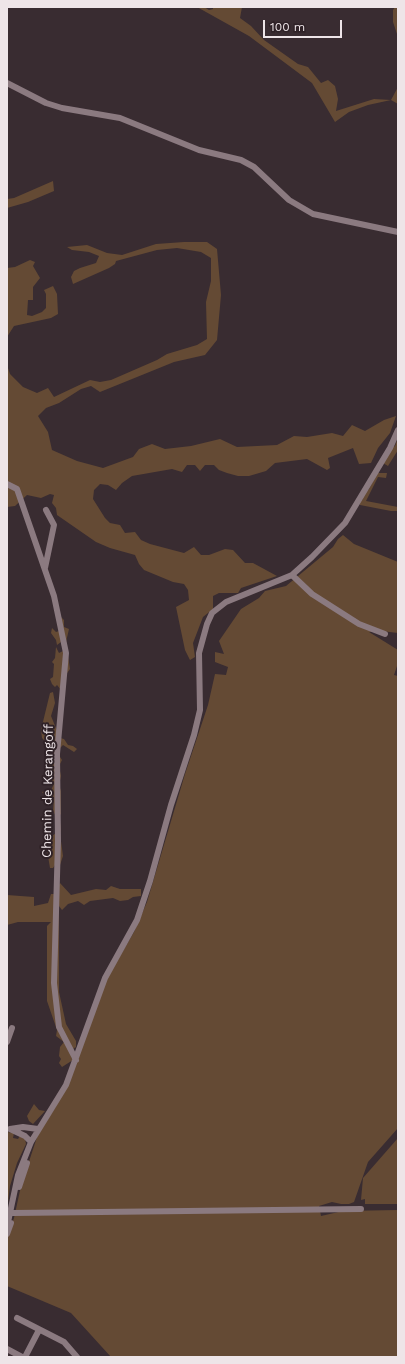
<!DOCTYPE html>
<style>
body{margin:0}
#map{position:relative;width:405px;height:1364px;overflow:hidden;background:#392c31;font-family:"Work Sans",sans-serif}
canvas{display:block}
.frame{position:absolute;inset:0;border:8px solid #eee5e8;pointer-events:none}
.scale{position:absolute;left:263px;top:20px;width:79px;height:18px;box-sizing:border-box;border:2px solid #eee5e8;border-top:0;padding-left:5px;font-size:12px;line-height:14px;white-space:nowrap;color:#eee5e8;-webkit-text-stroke:3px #2f2227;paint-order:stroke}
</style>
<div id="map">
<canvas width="405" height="1364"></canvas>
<div class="frame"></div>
<div class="scale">100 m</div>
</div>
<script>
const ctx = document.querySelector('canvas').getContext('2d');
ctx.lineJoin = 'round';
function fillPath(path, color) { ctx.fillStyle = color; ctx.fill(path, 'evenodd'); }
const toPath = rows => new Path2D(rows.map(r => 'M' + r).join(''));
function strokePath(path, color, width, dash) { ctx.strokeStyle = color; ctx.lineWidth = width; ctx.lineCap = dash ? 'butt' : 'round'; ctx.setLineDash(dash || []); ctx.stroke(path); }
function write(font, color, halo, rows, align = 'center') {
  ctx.font = font + ' "Work Sans",sans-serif'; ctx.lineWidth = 4; ctx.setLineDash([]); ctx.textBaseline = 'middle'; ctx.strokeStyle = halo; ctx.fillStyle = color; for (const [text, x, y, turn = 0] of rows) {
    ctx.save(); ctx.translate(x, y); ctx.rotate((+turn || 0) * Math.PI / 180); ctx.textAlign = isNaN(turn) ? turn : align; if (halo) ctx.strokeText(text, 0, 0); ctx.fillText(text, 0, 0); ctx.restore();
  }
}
fillPath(toPath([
 [197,7,204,7,209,10,213,9,213,7,242,7,240,18,251,26,264,40,298,64,308,67,321,83,328,80,335,86,338,99,336,111,374,99,391,100,398,87,398,104,391,100,368,105,349,112,335,122,312,83,249,36],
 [395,7,398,7,398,37,393,22,393,10],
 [53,181,54,191,28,202,7,208,7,199,14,198],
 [184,242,207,242,217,249,221,295,217,340,205,355,174,362,100,392,91,386,81,389,59,403,46,408,38,416,48,432,52,450,77,461,103,468,133,457,139,449,152,444,165,449,191,446,220,439,237,447,277,445,294,436,307,437,332,433,343,436,352,425,365,431,384,420,396,416,390,433,378,448,371,463,359,464,353,448,328,458,330,468,327,470,307,459,275,463,266,471,249,476,238,476,227,473,219,470,214,465,205,465,200,471,195,465,187,465,182,472,172,469,132,476,122,483,116,490,108,485,100,484,94,490,93,499,105,518,110,523,120,525,125,533,135,532,141,540,150,544,184,553,194,547,201,555,209,555,225,549,233,550,245,563,253,563,277,576,241,588,238,593,219,593,213,596,213,609,203,617,193,643,195,657,190,660,185,650,176,607,189,600,188,590,184,584,173,582,144,570,139,564,135,555,110,548,96,542,57,515,56,508,52,503,54,495,50,494,41,498,27,495,15,506,7,507,7,365,10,374,23,387,37,393,48,388,54,397,90,380,100,382,111,380,157,360,167,354,197,345,207,339,206,302,211,281,211,258,201,252,177,248,157,250,116,261,115,264,109,268,73,284,71,277,74,271,80,268,96,263,99,256,89,252,72,250,67,247,87,245,107,253,122,255,156,244],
 [30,260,35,262,33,266,40,278,33,287,33,300,28,300,27,315,32,316,42,312,46,308,46,294,44,290,53,286,57,294,58,314,51,318,14,326,7,337,7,268,15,267],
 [398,438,398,450,388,466,383,463,391,448,395,446],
 [377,473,387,473,386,478,378,477,366,501,398,507,398,511,391,511,360,505,359,502,363,499,363,494,369,489],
 [343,535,354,544,398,562,398,633,381,631,369,632,398,650,398,663,394,675,398,676,398,1128,368,1162,354,1202,349,1204,341,1204,332,1202,319,1206,321,1216,343,1211,398,1210,398,1357,111,1357,71,1313,7,1286,7,1239,14,1218,21,1186,38,1134,55,1108,106,980,134,932,147,902,185,774,208,705,215,674,226,675,228,667,215,662,215,652,224,654,219,641,241,609,259,598,265,591,286,586,333,547,338,539],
 [61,617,64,620,64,627,69,629,66,642,70,669,65,676,61,690,57,685,55,687,52,684,50,679,53,677,54,664,52,662,55,658,56,647,59,653,63,651,61,642,57,645,56,640,51,633,52,628,56,632,59,631],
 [53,692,55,703,51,716,60,738,64,739,68,745,73,746,77,749,74,752,63,745,60,748,60,757,62,760,59,766,61,776,59,785,61,791,61,814,59,816,61,829,60,834,63,856,60,865,55,865,53,868,50,868,47,850,51,837,56,833,55,815,53,810,54,797,45,796,42,792,51,790,53,786,52,779,47,776,46,768,45,758,48,750,48,744,42,738,41,730,50,693],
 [60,883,71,895,96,889,106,890,111,886,120,889,141,889,141,896,133,897,128,900,120,901,113,898,90,901,84,905,78,901,68,904,62,910,59,906,59,992,66,1024,76,1041,76,1047,73,1049,71,1056,73,1060,62,1067,59,1063,61,1059,59,1056,60,1047,64,1042,56,1036,57,1030,47,1001,47,926,51,922,18,922,7,925,7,895,34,897,34,906,48,903,51,894,54,894],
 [34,1104,39,1110,45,1111,33,1124,29,1121,27,1116],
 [7,1132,14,1133,13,1138,18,1139,20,1136,25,1138,26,1144,17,1163,10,1186,7,1210],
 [398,1138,398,1204,365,1204,365,1199,361,1200,363,1178]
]), '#644a34');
strokePath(toPath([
 [7,83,46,103,62,108,120,118,199,150,241,160,254,167,289,200,313,214,398,232],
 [7,484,17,489,54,596,66,653,57,754,58,841,54,983,59,1027,76,1060],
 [45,568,54,525,46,510],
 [292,575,312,594,359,624,385,634],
 [7,1042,12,1028],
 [31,1142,25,1136,10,1129,23,1127,38,1129],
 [19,1187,27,1163],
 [13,1213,361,1209],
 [7,1227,18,1175,31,1142,66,1085,105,978,137,920,150,881,171,805,194,735,200,710,199,653,207,624,212,613,226,602,292,575,312,557,345,523,390,448,398,430],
 [7,1234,11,1223],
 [17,1318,64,1342,77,1357],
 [7,1349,22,1357],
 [25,1357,39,1330]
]), '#8b7a80', 6);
write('13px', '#eee5e8', '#2f2227', [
 ["Chemin de Kerangoff",48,791,-89]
]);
</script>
